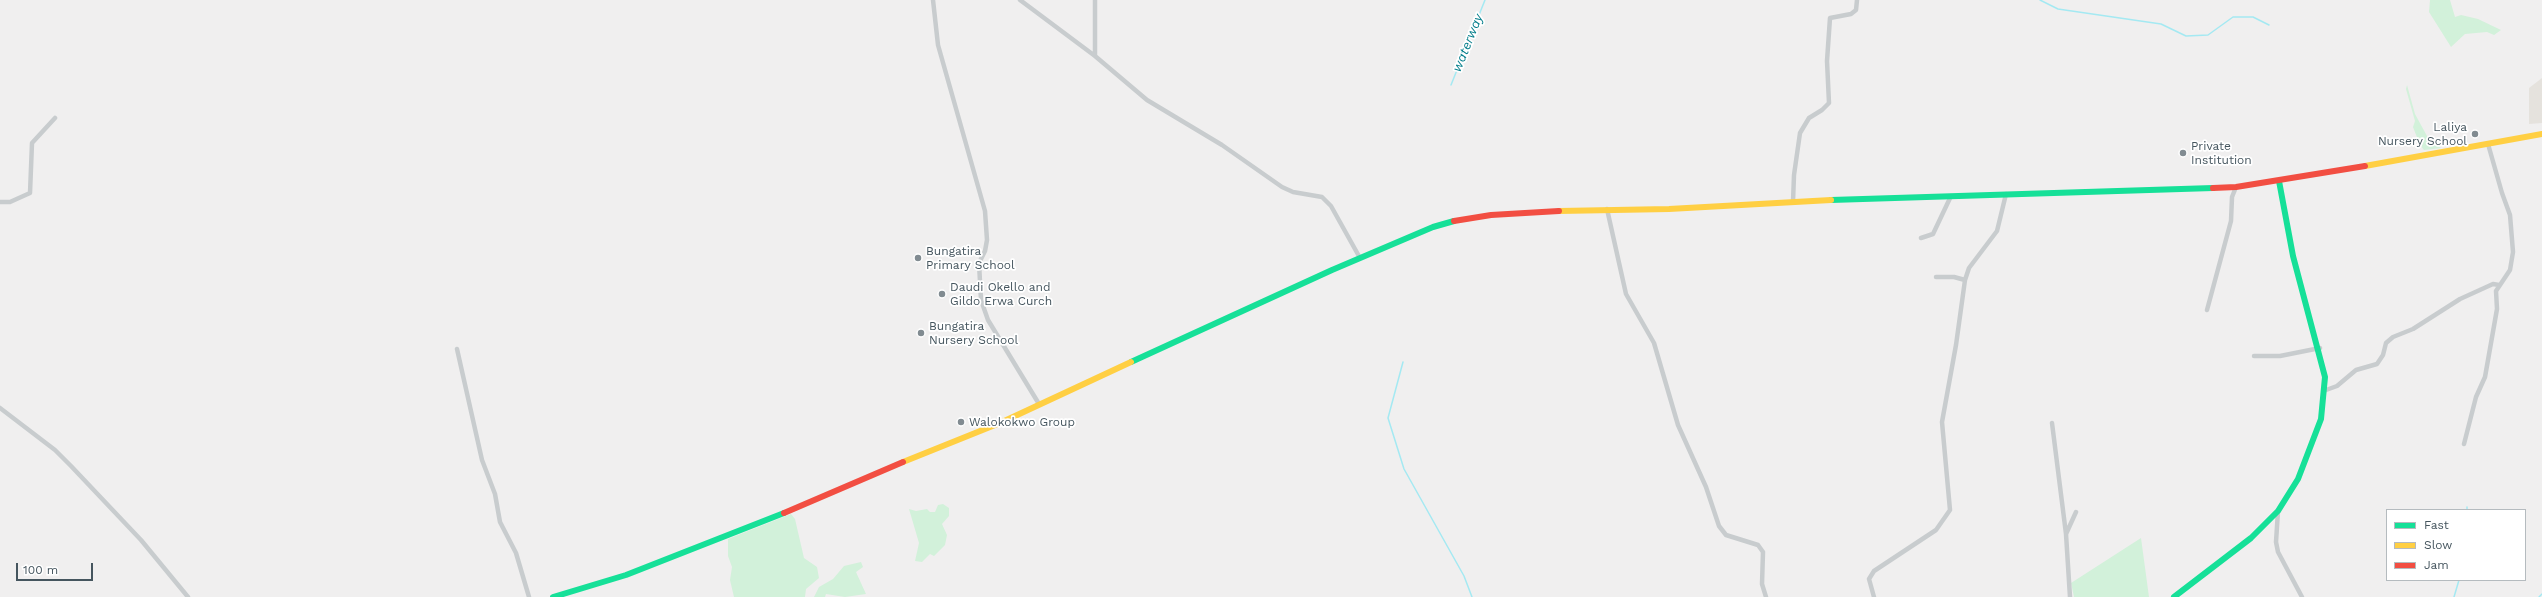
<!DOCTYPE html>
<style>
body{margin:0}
#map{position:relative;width:2542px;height:597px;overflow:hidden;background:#f0efef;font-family:"Work Sans",sans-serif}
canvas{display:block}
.legend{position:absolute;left:2386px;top:509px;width:140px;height:72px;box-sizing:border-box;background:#fff;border:1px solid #b5bbbf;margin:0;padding:5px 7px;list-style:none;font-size:12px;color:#45555e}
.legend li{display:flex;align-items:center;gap:8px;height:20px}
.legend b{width:20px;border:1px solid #b5bbbf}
.scale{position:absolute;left:16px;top:563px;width:77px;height:18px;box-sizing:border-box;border:2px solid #45555e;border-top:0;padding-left:5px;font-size:12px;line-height:14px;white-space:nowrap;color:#45555e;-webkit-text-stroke:3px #fff;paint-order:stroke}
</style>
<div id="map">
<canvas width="2542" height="597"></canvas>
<ul class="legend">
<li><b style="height:5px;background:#16e098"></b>Fast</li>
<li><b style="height:5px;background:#ffcf43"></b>Slow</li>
<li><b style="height:5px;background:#f24e42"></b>Jam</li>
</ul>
<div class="scale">100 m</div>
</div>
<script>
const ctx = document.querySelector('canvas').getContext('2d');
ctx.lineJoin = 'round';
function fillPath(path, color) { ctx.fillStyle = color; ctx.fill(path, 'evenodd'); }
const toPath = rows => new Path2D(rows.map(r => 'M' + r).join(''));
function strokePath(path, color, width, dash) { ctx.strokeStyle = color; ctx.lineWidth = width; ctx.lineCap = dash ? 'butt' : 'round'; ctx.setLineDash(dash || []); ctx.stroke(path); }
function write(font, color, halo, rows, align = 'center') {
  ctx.font = font + ' "Work Sans",sans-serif'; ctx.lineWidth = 3.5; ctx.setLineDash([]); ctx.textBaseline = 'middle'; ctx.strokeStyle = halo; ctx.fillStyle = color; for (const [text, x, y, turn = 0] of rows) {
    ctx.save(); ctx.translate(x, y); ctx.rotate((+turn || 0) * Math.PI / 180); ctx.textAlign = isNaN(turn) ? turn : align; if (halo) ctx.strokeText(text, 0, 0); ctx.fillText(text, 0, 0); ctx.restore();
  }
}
fillPath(toPath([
 [2542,78,2542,123,2529,124,2529,88]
]), '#e5e2dd');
fillPath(toPath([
 [2430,0,2450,0,2455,17,2461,15,2478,19,2501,30,2494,35,2487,32,2465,34,2451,47,2429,12],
 [2407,85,2415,114,2427,136,2441,148,2424,150,2420,145,2413,127,2415,121,2406,89],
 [943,504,949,508,949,516,942,524,947,535,945,545,934,556,930,554,922,562,915,561,919,543,909,509,916,511,927,509,930,512,935,512,938,505],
 [791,514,795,519,804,558,817,567,819,578,806,589,805,597,734,597,730,580,732,567,728,556,728,539],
 [2141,538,2149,597,2074,597,2071,583],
 [861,562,863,567,856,572,866,594,845,597,826,594,825,597,814,597,819,587,833,579,844,566]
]), '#d2f1da');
strokePath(toPath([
 [2040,0,2058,9,2161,24,2186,36,2208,35,2233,17,2253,17,2269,25],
 [1451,85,1485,0],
 [1403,362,1388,418,1404,469,1464,576,1472,597],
 [2467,510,2467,507],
 [2454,597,2459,580],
 [2539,597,2542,594]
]), '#a4e9f2', 1.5);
strokePath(toPath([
 [933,0,938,45,985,211,987,240,985,251,979,263,981,300,988,320,1039,404],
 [1020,0,1095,56,1147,100,1222,145,1282,187,1293,192,1322,197,1331,206,1360,258],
 [1095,56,1095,0],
 [0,202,10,202,30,193,32,143,55,118],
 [1793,202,1794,175,1800,133,1809,118,1822,110,1829,103,1827,61,1830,18,1851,14,1856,10,1857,0],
 [1607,209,1626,294,1654,343,1678,425,1706,487,1719,526,1726,535,1758,545,1763,552,1762,584,1766,597],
 [1921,238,1933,234,1951,196],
 [1936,277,1954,277,1965,280],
 [2207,310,2231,221,2232,197,2236,187],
 [457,349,482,460,495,494,500,522,516,553,529,597],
 [2254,356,2280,356,2320,348],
 [2326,390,2337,386,2356,370,2377,364,2383,355,2386,343,2393,337,2413,329,2460,299,2493,284,2499,285],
 [0,408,55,450,71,466,141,540,188,597],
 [2052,423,2066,534],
 [2464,444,2476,397,2485,377,2497,309,2496,291,2510,270,2513,252,2510,215,2502,193,2488,144],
 [2278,511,2276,542,2278,552,2302,597],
 [1874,597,1869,579,1874,571,1936,530,1950,510,1942,422,1956,345,1965,280,1969,268,1997,231,2006,194],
 [2070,597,2066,534,2076,512]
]), '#c8ccce', 4.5);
strokePath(toPath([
 [1831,200,2213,188],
 [1131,362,1332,270,1433,227,1454,221],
 [553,597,626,575,784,513],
 [2174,597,2251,538,2278,511,2298,479,2321,419,2325,377,2293,256,2279,181]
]), '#16e098', 6);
strokePath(toPath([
 [2365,166,2542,134],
 [1559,211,1669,209,1831,200],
 [903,462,1000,423,1131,362]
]), '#ffcf43', 6);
strokePath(toPath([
 [2213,188,2236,187,2365,166],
 [1454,221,1491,215,1559,211],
 [784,513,903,462]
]), '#f24e42', 6);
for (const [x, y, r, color] of [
 [2475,134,4,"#818b91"],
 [2183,153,4,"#818b91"],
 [918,258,4,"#818b91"],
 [942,294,4,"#818b91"],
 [921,333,4,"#818b91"],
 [961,422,4,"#818b91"]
]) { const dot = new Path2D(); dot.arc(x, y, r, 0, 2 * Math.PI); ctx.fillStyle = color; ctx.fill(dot); strokePath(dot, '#fff', 1.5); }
write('12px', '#45555e', '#fff', [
 ["Laliya",2467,127,"right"],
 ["Nursery School",2467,141,"right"],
 ["Private",2191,146],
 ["Institution",2191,160],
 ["Bungatira",926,251],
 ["Primary School",926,265],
 ["Daudi Okello and",950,287],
 ["Gildo Erwa Curch",950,301],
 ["Bungatira",929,326],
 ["Nursery School",929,340],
 ["Walokokwo Group",969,422]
], 'left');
write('italic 13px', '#057e8b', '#fff', [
 ["waterway",1468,43,-68]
]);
</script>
